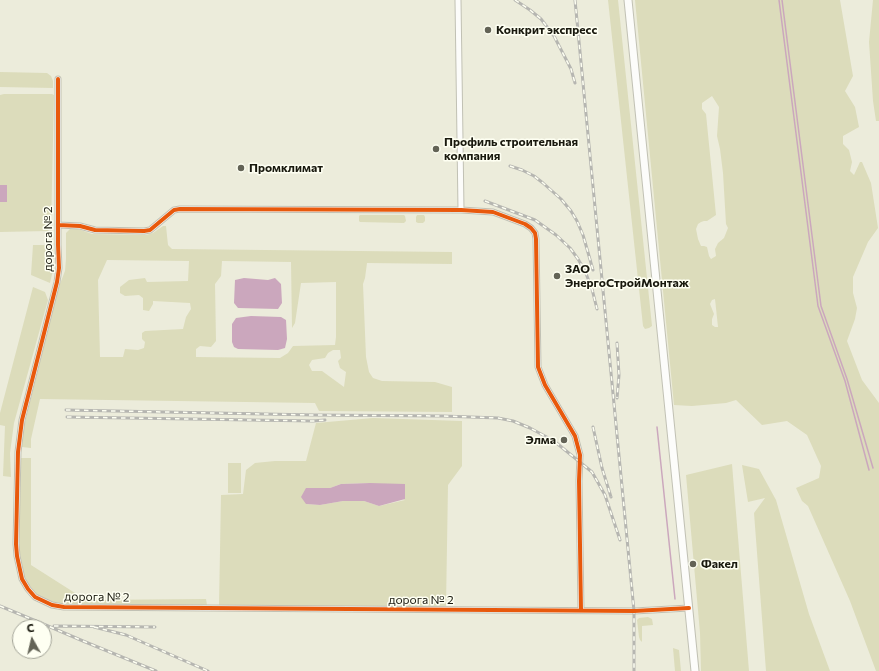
<!DOCTYPE html>
<meta charset="utf-8">
<style>
body{margin:0}
#map{position:relative;width:879px;height:671px;overflow:hidden;background:#ececdb;font-family:Commissioner,sans-serif}
canvas{display:block}
.north{position:absolute;left:12px;top:619px;width:40px;height:40px;box-sizing:border-box;background:#fefff2;border:1px solid #a2a397;border-radius:50%;rotate:352deg;font-size:11px;font-weight:700;line-height:16px;text-align:center;color:#19190e}
.north::after{content:'';display:block;margin:auto;width:14px;height:18px;background:#636356;clip-path:polygon(50% 0,100% 100%,50% 72%,0 100%)}
</style>
<div id="map">
<canvas width="879" height="671"></canvas>
<div class="north">С</div>
</div>
<script>
const ctx = document.querySelector('canvas').getContext('2d');
ctx.lineJoin = 'round';
function fillPath(path, color) { ctx.fillStyle = color; ctx.fill(path, 'evenodd'); }
const toPath = rows => new Path2D(rows.map(r => 'M' + r).join(''));
function strokePath(path, color, width, dash) { ctx.strokeStyle = color; ctx.lineWidth = width; ctx.lineCap = dash ? 'butt' : 'round'; ctx.setLineDash(dash || []); ctx.stroke(path); }
function write(font, color, halo, rows, align = 'center') {
  ctx.font = font + ' Commissioner,sans-serif'; ctx.lineWidth = 3; ctx.setLineDash([]); ctx.textBaseline = 'middle'; ctx.strokeStyle = halo; ctx.fillStyle = color; for (const [text, x, y, turn = 0] of rows) {
    ctx.save(); ctx.translate(x, y); ctx.rotate((+turn || 0) * Math.PI / 180); ctx.textAlign = isNaN(turn) ? turn : align; if (halo) ctx.strokeText(text, 0, 0); ctx.fillText(text, 0, 0); ctx.restore();
  }
}
fillPath(toPath([
 [608,0,618,0,652,326,649,328,645,329,643,326],
 [635,0,840,0,853,76,845,91,855,107,859,127,843,136,843,144,849,150,852,162,850,171,854,175,860,162,862,162,871,183,878,228,868,242,853,277,853,293,857,308,855,319,847,341,862,380,879,403,879,671,876,671,850,601,808,506,802,501,796,488,819,478,821,466,807,435,787,421,762,425,736,400,726,403,692,406,674,405],
 [712,96,719,107,717,136,720,149,723,173,726,224,728,228,724,238,718,243,715,249,716,256,711,259,709,256,707,247,704,246,701,246,698,239,696,229,698,224,701,222,704,221,707,221,716,215,706,114,702,109,702,103],
 [715,299,718,327,715,327,712,325,712,319,714,314,710,304,712,300],
 [873,0,879,0,879,121,876,121,873,101,869,42],
 [0,72,47,73,51,76,53,81,53,88,0,87],
 [4,94,52,94,54,95,51,228,48,231,0,232,0,202,7,202,7,186,0,185,0,95],
 [360,215,404,215,405,216,406,221,404,223,360,222,359,221,359,216],
 [417,215,424,215,425,217,425,221,423,223,418,223,416,222,416,217],
 [163,226,166,226,168,245,172,249,452,252,452,264,367,263,365,278,363,284,366,357,369,372,373,378,382,381,435,382,452,387,452,412,319,411,315,403,40,399,31,439,31,448,22,447,22,434,58,289,65,271,66,259,66,233,70,229,78,229,92,234,146,235,153,233],
 [107,260,189,261,188,281,147,282,145,278,129,280,120,287,120,293,125,296,139,295,143,298,143,310,149,311,153,304,153,301,190,303,191,309,186,317,183,329,145,331,142,333,142,339,145,342,144,348,138,350,125,349,123,357,100,357,98,280],
 [222,261,291,262,292,328,295,323,301,283,336,282,336,337,335,345,293,346,288,353,280,358,196,357,196,349,200,346,211,347,216,341,215,284,221,276],
 [333,350,340,350,341,358,338,361,340,368,346,372,344,387,322,371,312,371,309,365,312,360,325,358,328,353],
 [33,245,53,245,53,270,50,283,31,275],
 [33,287,45,292,48,300,14,423,10,453,11,477,3,476,5,426,0,425,0,413],
 [373,418,462,421,462,466,448,485,446,606,219,606,221,495,243,494,246,470,255,463,275,461,306,461,316,423],
 [370,483,405,500,379,506,364,501,343,501,320,505,306,504,306,488,330,488,341,484],
 [21,458,31,458,31,565,86,600,206,599,207,605,67,604,52,602,36,594,26,581,22,569,19,547],
 [228,463,241,463,241,493,228,493],
 [732,464,749,671,701,671,700,633,686,475],
 [742,465,759,469,776,500,809,614,830,671,766,671,754,513,765,498,748,502],
 [648,617,652,619,653,625,642,626,642,642,640,640,639,637,637,620,639,618],
 [673,648,679,650,681,671,675,671]
]), '#dcdcbb');
fillPath(toPath([
 [0,185,7,185,7,202,0,202],
 [244,278,268,280,275,278,281,284,282,303,278,309,238,308,234,303,235,280],
 [251,316,281,317,286,320,287,339,285,348,278,350,238,349,234,347,232,342,232,324,236,318],
 [370,483,405,484,405,499,379,506,364,501,343,501,320,505,306,504,301,497,306,488,330,488,341,484]
]), '#cba7bd');
strokePath(toPath([
 [779,0,818,306,845,381,869,470],
 [782,0,821,306,847,379,873,468],
 [657,427,675,599]
]), '#cba7bd', 1.5);
const street = toPath([
 [458,0,461,210],
 [58,79,58,245,59,268,57,282,22,420,18,452,16,544,17,556,22,579,28,589,35,597,52,605,64,607,634,611,689,608],
 [58,225,80,226,95,230,144,231,150,230,174,210,180,209,461,210,493,212,525,224,531,228,535,233,536,239,538,367,545,385,575,436,580,455,579,481,581,610]
]);
const secondary = toPath([
 [628,0,695,671]
]);
strokePath(street, '#c1c1b4', 7);
strokePath(secondary, '#c1c1b4', 9);
strokePath(street, '#fcfcfa', 5);
strokePath(secondary, '#fcfcfa', 7);
const rail = toPath([
 [515,0,530,10,541,19,554,36,571,69,575,83],
 [575,0,634,611,634,671],
 [510,166,522,170,534,176,543,183,561,199,571,211,577,221,583,235,593,270],
 [485,201,535,220,556,235,570,248,578,259,585,271,592,289,597,309],
 [617,343,619,375,617,398],
 [66,410,314,415,443,416,498,418,513,421,530,428,554,441,592,472,605,495,620,540],
 [67,417,313,421,325,420],
 [593,427,602,468,611,497],
 [0,606,48,626,83,641,156,671],
 [54,626,155,627],
 [94,627,126,635,208,671]
]);
strokePath(rail, '#b6b6b1', 3);
strokePath(rail, '#fefff2', 1.5, [4.5]);
strokePath(toPath([
 [58,79,58,245,59,268,57,282,22,420,18,452,16,544,17,556,22,579,28,589,35,597,52,605,64,607,634,611,689,608],
 [58,225,80,226,95,230,144,231,150,230,174,210,180,209,461,210,493,212,525,224,531,228,535,233,536,239,538,367,545,385,575,436,580,455,579,481,581,610]
]), '#e8590c', 4);
for (const [x, y, r, color] of [
 [488,30,4,"#636356"],
 [436,149,4,"#636356"],
 [241,168,4,"#636356"],
 [557,276,4,"#636356"],
 [564,440,4,"#636356"],
 [693,564,4,"#636356"]
]) { const dot = new Path2D(); dot.arc(x, y, r, 0, 2 * Math.PI); ctx.fillStyle = color; ctx.fill(dot); strokePath(dot, '#fefff2', 1.5); }
write('bold 12px', '#19190e', '#fefff2', [
 ["Конкрит экспресс",496,30],
 ["Профиль строительная",444,142],
 ["компания",444,156],
 ["Промклимат",249,168],
 ["ЗАО",565,269],
 ["ЭнергоСтройМонтаж",565,283],
 ["Элма",556,440,"right"],
 ["Факел",701,564]
], 'left');
write('12px', '#19190e', '#fefff2', [
 ["дорога № 2",48,239,-90],
 ["дорога № 2",97,597,1],
 ["дорога № 2",421,600]
]);
</script>
